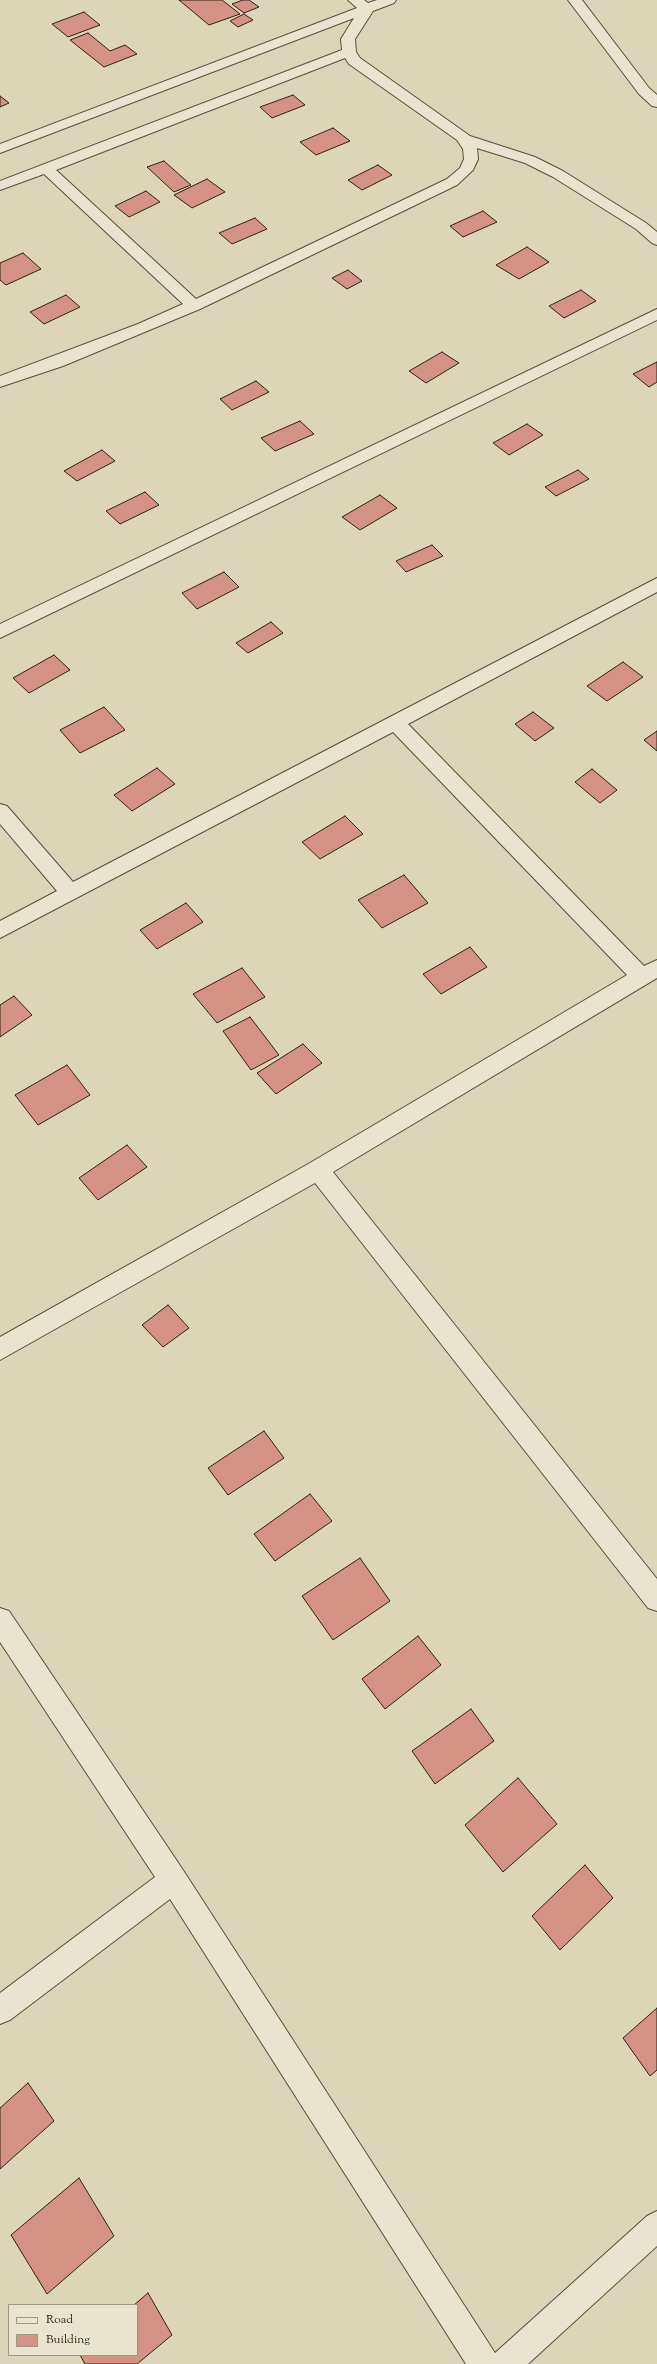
<!DOCTYPE html>
<style>
body{margin:0}
#map{position:relative;width:657px;height:2364px;overflow:hidden;background:#ddd5b7;font-family:"Sorts Mill Goudy",serif}
canvas{display:block}
.legend{position:absolute;left:8px;top:2304px;width:130px;height:52px;box-sizing:border-box;background:#e9e4d0;border:1px solid #9f9686;margin:0;padding:5px 7px;list-style:none;font-size:12px;color:#2f2016}
.legend li{display:flex;align-items:center;gap:8px;height:20px}
.legend b{width:20px;border:1px solid #9f9686}
</style>
<div id="map">
<canvas width="657" height="2364"></canvas>
<ul class="legend">
<li><b style="height:5px;background:#e9e4d0"></b>Road</li>
<li><b style="height:11px;background:#d39284"></b>Building</li>
</ul>
</div>
<script>
const ctx = document.querySelector('canvas').getContext('2d');
ctx.lineJoin = 'round';
function fillPath(path, color) { ctx.fillStyle = color; ctx.fill(path, 'evenodd'); }
const toPath = rows => new Path2D(rows.map(r => 'M' + r).join(''));
function strokePath(path, color, width, dash) { ctx.strokeStyle = color; ctx.lineWidth = width; ctx.lineCap = dash ? 'butt' : 'round'; ctx.setLineDash(dash || []); ctx.stroke(path); }
const building = toPath([
 [179,0,222,0,240,14,209,25,179,0],
 [243,0,249,0,259,7,244,13,232,4,243,0],
 [84,12,100,25,68,37,52,24,84,12],
 [244,14,253,20,238,27,230,21,244,14],
 [88,33,110,51,125,45,137,54,104,67,70,40,88,33],
 [293,95,305,105,272,118,260,107,293,95],
 [0,96,9,103,0,107,0,96],
 [333,128,350,141,316,155,300,142,333,128],
 [164,161,191,185,174,192,147,167,164,161],
 [378,165,392,175,362,190,348,180,378,165],
 [207,179,225,192,192,208,174,195,207,179],
 [146,191,160,202,129,217,115,206,146,191],
 [483,211,497,222,463,237,450,226,483,211],
 [255,218,267,229,232,244,219,233,255,218],
 [527,247,549,262,519,279,496,265,527,247],
 [23,253,41,269,6,285,0,280,0,263,23,253],
 [348,270,362,281,347,289,332,278,348,270],
 [581,290,596,301,564,318,549,306,581,290],
 [66,295,80,307,44,324,30,312,66,295],
 [442,352,459,363,426,383,409,371,442,352],
 [657,362,657,382,649,387,633,374,657,362],
 [256,381,269,392,232,410,220,399,256,381],
 [300,421,314,434,275,451,261,438,300,421],
 [527,424,543,435,509,455,493,443,527,424],
 [102,450,115,461,77,481,64,471,102,450],
 [578,470,589,479,556,496,545,487,578,470],
 [145,492,159,505,120,524,106,511,145,492],
 [380,495,397,508,360,530,342,517,380,495],
 [432,545,443,556,406,572,396,561,432,545],
 [224,572,239,587,197,609,182,593,224,572],
 [271,622,283,633,248,653,236,643,271,622],
 [54,655,70,670,29,693,13,678,54,655],
 [623,662,643,677,607,701,587,686,623,662],
 [104,707,125,730,80,753,60,730,104,707],
 [533,712,554,728,535,741,515,724,533,712],
 [657,731,657,751,644,740,657,731],
 [157,768,175,784,132,811,114,795,157,768],
 [592,769,617,790,600,803,575,782,592,769],
 [345,816,363,834,320,859,302,842,345,816],
 [404,875,428,903,382,928,358,900,404,875],
 [186,903,203,922,157,949,140,930,186,903],
 [470,947,487,967,441,994,423,974,470,947],
 [242,968,265,997,217,1023,193,994,242,968],
 [14,996,32,1015,0,1037,0,1005,14,996],
 [250,1017,279,1055,251,1070,223,1031,250,1017],
 [303,1044,322,1063,276,1094,257,1073,303,1044],
 [67,1065,90,1095,38,1125,15,1095,67,1065],
 [127,1145,147,1167,98,1200,79,1178,127,1145],
 [168,1305,189,1328,163,1347,142,1325,168,1305],
 [264,1431,284,1458,228,1495,208,1468,264,1431],
 [310,1494,332,1521,275,1561,254,1534,310,1494],
 [360,1558,390,1601,333,1640,302,1596,360,1558],
 [418,1636,441,1665,385,1709,362,1679,418,1636],
 [471,1709,494,1741,435,1784,412,1751,471,1709],
 [518,1778,557,1824,503,1872,465,1825,518,1778],
 [585,1865,613,1898,560,1950,532,1916,585,1865],
 [657,2008,657,2070,650,2076,623,2038,657,2008],
 [28,2083,54,2121,0,2169,0,2108,28,2083],
 [79,2178,114,2236,47,2294,11,2235,79,2178],
 [148,2293,172,2335,137,2364,85,2364,80,2355,137,2355,137,2305,134,2305,148,2293]
]);
fillPath(building, '#d39284');
strokePath(building, '#2f2016', 1);
const street = toPath([
 [348,0,364,0,368,3,377,0,396,0,394,3,373,11,355,39,356,52,360,58,470,136,535,157,563,171,646,223,657,232,657,245,652,243,636,229,553,177,525,163,477,148,478,159,473,170,457,185,200,309,63,366,0,387,0,376,138,324,183,304,44,174,0,190,0,181,342,50,341,39,354,18,0,153,0,144,357,8,348,0],
 [345,58,349,64,457,140,463,149,464,159,460,168,447,179,196,299,56,170,345,58],
 [568,0,582,0,649,88,657,95,657,107,652,106,639,94,568,0],
 [657,309,657,320,0,638,0,624,657,309],
 [657,578,657,592,408,724,644,966,657,960,657,978,333,1172,657,1579,657,1611,648,1608,315,1183,0,1360,0,1337,310,1163,627,975,393,732,0,938,0,921,57,891,0,824,0,804,7,806,73,882,657,578],
 [0,1608,9,1611,183,1870,495,2353,647,2216,657,2211,657,2246,528,2364,466,2364,170,1899,10,2020,0,2024,0,1993,155,1877,0,1642,0,1608]
]);
strokePath(street, '#5a4d3e', 2);
fillPath(street, '#e9e4d0');
</script>
